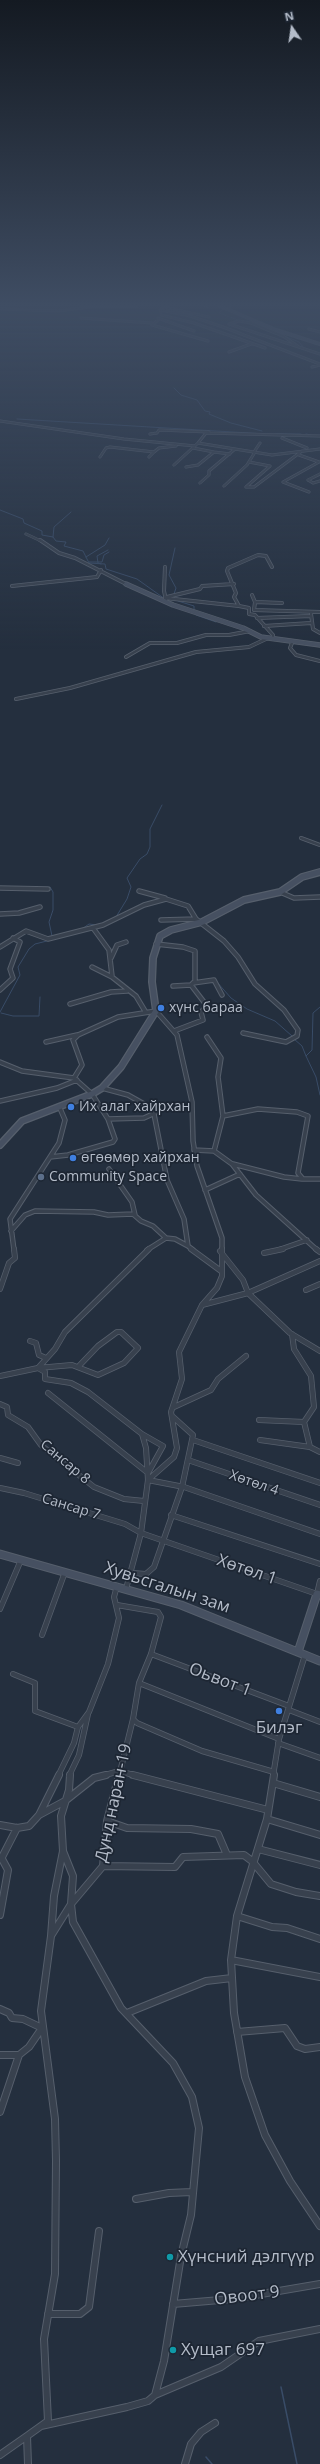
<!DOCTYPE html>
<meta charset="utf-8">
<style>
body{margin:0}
#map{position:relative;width:320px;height:2464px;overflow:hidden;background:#242f3e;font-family:"Open Sans",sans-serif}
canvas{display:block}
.north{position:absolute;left:272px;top:8px;width:40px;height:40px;-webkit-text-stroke:3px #1d2633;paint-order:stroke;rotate:347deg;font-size:11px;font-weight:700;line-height:16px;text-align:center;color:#b4bcc9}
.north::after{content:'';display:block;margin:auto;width:14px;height:18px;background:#b4bcc9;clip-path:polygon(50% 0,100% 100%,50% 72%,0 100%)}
</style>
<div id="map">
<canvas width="320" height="2464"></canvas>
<div class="north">N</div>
</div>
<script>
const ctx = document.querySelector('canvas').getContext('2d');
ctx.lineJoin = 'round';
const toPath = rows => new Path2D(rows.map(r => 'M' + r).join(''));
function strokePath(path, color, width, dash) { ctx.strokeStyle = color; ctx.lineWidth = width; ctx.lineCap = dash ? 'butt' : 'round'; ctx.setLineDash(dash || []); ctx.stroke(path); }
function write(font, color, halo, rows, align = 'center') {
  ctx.font = font + ' "Open Sans",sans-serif'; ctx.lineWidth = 3.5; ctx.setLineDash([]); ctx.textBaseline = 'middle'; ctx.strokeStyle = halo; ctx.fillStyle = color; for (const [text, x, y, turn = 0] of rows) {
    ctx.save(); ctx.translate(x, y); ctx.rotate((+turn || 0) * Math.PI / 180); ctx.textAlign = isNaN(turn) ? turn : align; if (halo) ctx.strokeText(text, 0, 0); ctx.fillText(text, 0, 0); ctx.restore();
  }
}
strokePath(toPath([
 [204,306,208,307],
 [227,308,232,306],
 [224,309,219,313,238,320],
 [244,321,256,324],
 [265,330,275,334],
 [284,336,299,342,303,347],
 [174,388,181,395,197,400,205,411,210,412,209,414,231,423,262,431],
 [17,419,266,434],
 [276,434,301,434],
 [306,434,311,435],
 [0,510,23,519,24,523,42,531,42,535,53,537,56,541,66,542,64,546,83,551,89,563,105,564,106,569,137,579,165,599],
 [53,537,54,527,71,512],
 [86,557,105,545,109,538],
 [89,562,102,562,104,555,109,552],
 [101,564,98,563,97,556,108,550],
 [174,594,176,588,169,575,175,548],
 [178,601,194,606,194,609],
 [196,615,216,622],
 [50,887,53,892,53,910,49,922,52,936],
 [116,917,127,899,131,887,127,878,140,859,147,854,150,847,150,829,162,805],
 [82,929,89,924,97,925],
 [216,981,231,998,247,1009,275,1021,292,1036],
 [320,1007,313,1013,312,1050,306,1056,316,1077,320,1095],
 [0,1012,20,975,18,967,29,949,35,944,59,938],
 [1,1013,13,1016,39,1016,40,997],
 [294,1039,302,1046,306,1056]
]), '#394c67', 1);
strokePath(toPath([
 [281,2387,297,2464],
 [206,2457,212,2464]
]), '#394c67', 1.5);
const streetFar4 = toPath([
 [164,307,209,317],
 [0,309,58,311,98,306,137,306],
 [160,310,190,316,223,327,320,364],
 [161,312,161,309,166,306],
 [161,315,194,323,265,348],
 [81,318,152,323],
 [158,318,194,331],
 [158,320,152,325,208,341],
 [229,324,320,354],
 [229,324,239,321,251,323,283,336,299,347],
 [309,329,320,332],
 [229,352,251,344],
 [312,367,320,365],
 [0,421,124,439,195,446],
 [150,434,157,433,159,430,209,432],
 [282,438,307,448],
 [198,443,206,433,320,436],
 [193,448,214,452],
 [254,452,260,443],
 [299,455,319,462],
 [100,457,106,448,110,447,154,452,159,448,176,446],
 [149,457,154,452],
 [174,465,198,443,272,455,320,449],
 [186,467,198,465,214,452,230,454],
 [308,480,313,483,320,481],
 [308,480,320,474],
 [200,483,209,475,209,471,235,449],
 [224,486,247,465,255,452],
 [246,487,254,487,302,451],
 [246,487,270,466,249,462],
 [309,492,283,482,319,462],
 [26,534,41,541]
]);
const streetFar3 = toPath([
 [40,540,59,553,75,558,126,584],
 [165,567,164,591,166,600],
 [272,567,266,556,258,555,228,568,227,571,236,593,234,597,239,606,249,608,249,614,255,615,273,635,273,639],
 [12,586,97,577,101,570],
 [252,595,255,602,254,610,320,612],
 [167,597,200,589,202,586,234,584],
 [165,598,239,606],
 [255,602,282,603],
 [311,614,313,629,320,633],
 [257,618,311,616],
 [264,626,311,623],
 [292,643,290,648,296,655,320,661],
 [126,657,150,643,177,643,206,635,229,635,250,631],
 [16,699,70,688,196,652,249,647,268,638],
 [301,838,320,845]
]);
const streetFar2 = toPath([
 [0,888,48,889],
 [139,891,165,898],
 [280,892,294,898,320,897],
 [0,914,19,913,40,907],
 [161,920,196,919],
 [93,928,109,950,112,976],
 [156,944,183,947,195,951,195,981,191,985,207,1006,201,1012,203,1020,174,1031],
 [0,947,26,931,48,939,103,925,144,905,166,899,188,906,196,919,224,941,238,957,255,984,284,1010,298,1030,297,1036,286,1042,243,1033],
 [111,958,117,945,126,942],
 [92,967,112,977,136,996,145,1011],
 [193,983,214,980,222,995],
 [173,986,191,985],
 [0,990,13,978,10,969,20,942,13,938],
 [70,1004,111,992,127,991],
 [207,1037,221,1058,218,1077,223,1116],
 [46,1042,77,1035],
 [0,1062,22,1071,74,1078],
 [102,1088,128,1095,153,1109,167,1180,184,1219,188,1246,193,1250],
 [0,1101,57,1088,77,1080],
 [108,1119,92,1094,74,1078,82,1065,73,1040,78,1035,118,1017,156,1011,177,1035,192,1102,193,1141,197,1166,222,1238,222,1250],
 [194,1148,194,1150,214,1151,232,1164,256,1195,317,1250],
 [214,1151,223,1116,258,1109,297,1112,308,1116,298,1173,303,1179,320,1179],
 [50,1157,68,1155,113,1142,115,1139,108,1119,144,1118,155,1113],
 [233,1164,284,1177,302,1179],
 [109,1169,132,1202,135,1215],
 [205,1190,240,1174],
 [11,1231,25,1215,35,1211,94,1212,108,1215,133,1214,141,1221,153,1226,166,1238,175,1239,188,1246],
 [14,1250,10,1219,59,1143,65,1120,59,1106],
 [147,1250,166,1238],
 [278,1250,307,1240]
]);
const streetFar1 = toPath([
 [191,1249,221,1271],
 [222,1249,222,1276,217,1288,202,1305,248,1293,320,1261],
 [316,1249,320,1252],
 [220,1251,243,1280,248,1293,290,1333,320,1351],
 [264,1253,283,1249],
 [0,1289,9,1263,15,1258,14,1249],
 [306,1290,320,1284],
 [292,1334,294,1349,311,1376,314,1407,304,1422,310,1447,320,1452],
 [30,1341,36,1343,39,1355,46,1358],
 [78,1367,98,1346,117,1332,121,1332,138,1348,124,1363,98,1375,72,1365,38,1368,45,1372,45,1379,71,1383,88,1392,142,1434,146,1448,148,1480,141,1533,126,1589],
 [0,1376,38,1368,55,1349,65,1332,149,1249],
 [48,1393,148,1473,163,1446,142,1434],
 [0,1404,7,1407,8,1415,28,1427,41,1445,94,1487,124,1499,144,1501],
 [174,1407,211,1390,218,1379,246,1356],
 [259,1420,304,1422],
 [193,1440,320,1483],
 [260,1440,310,1447],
 [0,1458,18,1463],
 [188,1460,320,1505],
 [148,1480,174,1457,177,1448,171,1412,182,1379,179,1352,202,1305],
 [148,1480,184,1487,320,1534],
 [0,1488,24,1493,125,1524,141,1533,317,1594,320,1581],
 [171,1515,320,1564],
 [132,1573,146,1574,154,1567,182,1487,193,1435,172,1416],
 [117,1605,158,1612,161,1617,151,1654,139,1683,133,1719,119,1776],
 [0,1609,21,1560],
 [42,1635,65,1572],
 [151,1654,289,1706],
 [13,1674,35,1683,35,1711,78,1727],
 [139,1683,279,1739],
 [289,1710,320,1722],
 [133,1719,137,1723,202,1751,274,1772],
 [278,1743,320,1758],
 [58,1776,74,1743,78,1727,89,1712,108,1664,119,1618,114,1597,117,1586],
 [69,1776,79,1755,88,1714],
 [102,1776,119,1771,137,1776],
 [273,1776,279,1739,305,1655]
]);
const street = toPath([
 [119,1775,107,1821,103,1866,71,1904,73,1922,121,2008,173,2063,192,2097,199,2128,191,2215,181,2256,164,2361,155,2395,221,2367,259,2341,320,2329],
 [133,1775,268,1810],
 [274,1775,267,1819,237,1916,231,1960,234,2013,245,2077,265,2135,290,2181,320,2226],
 [273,1783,320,1797],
 [39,1815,65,1801,94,1778,106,1775],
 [267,1819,320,1835],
 [107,1821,127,1828,191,1829,218,1834,227,1855],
 [0,1825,17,1828,29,1826,39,1815,59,1775],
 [258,1849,320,1865],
 [1,1859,17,1828],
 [103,1866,175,1867,183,1857,244,1855,252,1861,271,1884,296,1892,320,1896],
 [0,1915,8,1870,2,1859],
 [237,1916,272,1927,287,1928,320,1939],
 [51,1936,54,1896,63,1851,61,1816,69,1790,70,1775],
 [231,1960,320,1977],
 [0,2009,9,2013,12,2018,23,2019,42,2028,29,2047,19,2055,0,2055],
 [127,2013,206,1981,232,1978],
 [237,2032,285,2028,297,2046,305,2049,320,2047],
 [0,2112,19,2055],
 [136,2199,169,2193,192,2192],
 [173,2304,232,2299,320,2284],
 [48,2314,80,2314,89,2307,99,2231],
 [41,2426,48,2421,44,2339,55,2274,56,2161,55,2119,41,2011,51,1936,71,1904,73,1876,63,1851],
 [0,2455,27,2436],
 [28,2464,27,2436,41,2426,127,2407,148,2401,155,2395],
 [185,2464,191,2444,201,2432,215,2423]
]);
const secondaryFar3 = toPath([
 [220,306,276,330,320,344]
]);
const secondaryFar2 = toPath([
 [126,584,173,605,243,628,261,637,320,645]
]);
const secondaryFar1 = toPath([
 [0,1145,22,1121,92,1094,102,1088,121,1067,156,1011,152,982,153,958,160,936,171,930,202,922,244,900,280,892,302,877,320,872]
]);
const secondary = toPath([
 [0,1554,181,1605,320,1661],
 [298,1652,317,1594,320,1595]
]);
strokePath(streetFar4, '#565f6c', 3);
strokePath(streetFar3, '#565f6c', 4);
strokePath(streetFar2, '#565f6c', 5.5);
strokePath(streetFar1, '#565f6c', 6);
strokePath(street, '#565f6c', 8);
strokePath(secondaryFar3, '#565f6c', 4);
strokePath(secondaryFar2, '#565f6c', 5.5);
strokePath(secondaryFar1, '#565f6c', 8);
strokePath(secondary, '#565f6c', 9);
strokePath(streetFar4, '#38414e', 2);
strokePath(streetFar3, '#38414e', 2.5);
strokePath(streetFar2, '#38414e', 3.5);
strokePath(streetFar1, '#38414e', 4.5);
strokePath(street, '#38414e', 6);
strokePath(secondaryFar3, '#465061', 3);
strokePath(secondaryFar2, '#465061', 4);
strokePath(secondaryFar1, '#465061', 5.5);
strokePath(secondary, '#465061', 7);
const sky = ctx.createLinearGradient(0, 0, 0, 650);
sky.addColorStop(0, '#141a22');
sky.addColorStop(0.47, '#3f4d63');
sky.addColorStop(1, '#3f4d6300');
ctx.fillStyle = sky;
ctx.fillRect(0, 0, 320, 650);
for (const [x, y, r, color] of [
 [161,1008,4,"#3f7fe0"],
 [71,1107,4,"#3f7fe0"],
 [73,1158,4,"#3f7fe0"],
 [41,1177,4,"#5c6f8a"],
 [279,1711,4,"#3f7fe0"],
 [170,2257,4,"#0f9aa8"],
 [173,2350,4,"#0f9aa8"]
]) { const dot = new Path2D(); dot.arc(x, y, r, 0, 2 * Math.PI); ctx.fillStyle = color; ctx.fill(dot); strokePath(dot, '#1d2633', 1.5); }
write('14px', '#b4bcc9', '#1d2633', [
 ["хүнс бараа",169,1008],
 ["Их алаг хайрхан",79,1107],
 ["өгөөмөр хайрхан",81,1158],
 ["Community Space",49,1177]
], 'left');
write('14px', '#b4bcc9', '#1d2633', [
 ["Сансар 8",65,1462,40],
 ["Хөтөл 4",254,1483,19],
 ["Сансар 7",71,1507,17]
]);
write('17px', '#b4bcc9', '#1d2633', [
 ["Хөтөл 1",247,1570,19],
 ["Хувьсгалын зам",167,1588,18],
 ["Оьвот 1",220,1680,21],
 ["Дунд наран-19",114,1803,-78],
 ["Овоот 9",247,2296,-7]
]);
write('17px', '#b4bcc9', '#1d2633', [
 ["Билэг",279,1728,"center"],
 ["Хүнсний дэлгүүр",178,2257],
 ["Хущаг 697",181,2350]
], 'left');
</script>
